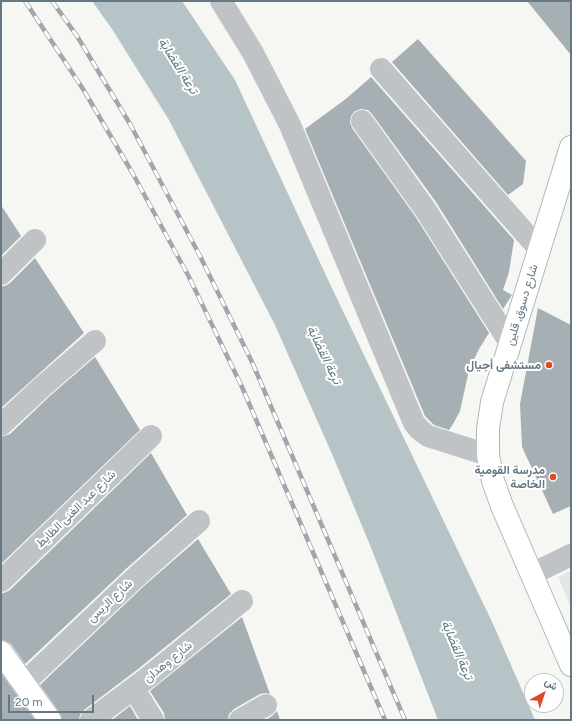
<!DOCTYPE html>
<meta charset="utf-8">
<style>
body{margin:0}
#map{position:relative;width:572px;height:721px;overflow:hidden;background:#f6f6f3;font-family:Figtree,Vazirmatn,sans-serif}
canvas{display:block}
.frame{position:absolute;inset:0;border:2px solid #657883;pointer-events:none}
.north{position:absolute;left:524px;top:673px;width:40px;height:40px;box-sizing:border-box;background:#fff;border:1px solid #c1c9cd;border-radius:50%;rotate:40deg;font-size:11px;font-weight:700;line-height:16px;text-align:center;color:#657883}
.north::after{content:'';display:block;margin:auto;width:14px;height:18px;background:#e04829;clip-path:polygon(50% 0,100% 100%,50% 72%,0 100%)}
.scale{position:absolute;left:8px;top:695px;width:86px;height:18px;box-sizing:border-box;border:2px solid #657883;border-top:0;padding-left:5px;font-size:12px;line-height:14px;white-space:nowrap;color:#657883;-webkit-text-stroke:3px #fff;paint-order:stroke}
</style>
<div id="map">
<canvas width="572" height="721"></canvas>
<div class="frame"></div>
<div class="north">ش</div>
<div class="scale">20 m</div>
</div>
<script>
const ctx = document.querySelector('canvas').getContext('2d');
ctx.lineJoin = 'round';
function fillPath(path, color) { ctx.fillStyle = color; ctx.fill(path, 'evenodd'); }
const toPath = rows => new Path2D(rows.map(r => 'M' + r).join(''));
function strokePath(path, color, width, dash) { ctx.strokeStyle = color; ctx.lineWidth = width; ctx.lineCap = dash ? 'butt' : 'round'; ctx.setLineDash(dash || []); ctx.stroke(path); }
function write(font, color, halo, rows, align = 'center') {
  ctx.font = font + ' Figtree,Vazirmatn,sans-serif'; ctx.lineWidth = 4; ctx.setLineDash([]); ctx.textBaseline = 'middle'; ctx.strokeStyle = halo; ctx.fillStyle = color; for (const [text, x, y, turn = 0] of rows) {
    ctx.save(); ctx.translate(x, y); ctx.rotate((+turn || 0) * Math.PI / 180); ctx.textAlign = isNaN(turn) ? turn : align; if (halo) ctx.strokeText(text, 0, 0); ctx.fillText(text, 0, 0); ctx.restore();
  }
}
fillPath(toPath([
 [571,571,571,607,558,577]
]), '#e4e5e4');
fillPath(toPath([
 [92,1,182,1,235,80,330,284,493,624,535,720,438,720,370,545,332,454,275,325,169,120,112,29]
]), '#b6c4c7');
fillPath(toPath([
 [527,1,571,1,571,55],
 [418,39,526,161,523,184,508,195,392,62],
 [371,77,514,240,509,272,503,290,512,295,503,309,436,202,372,114,368,110,361,109,355,111,351,116,350,122,352,128,415,216,489,333,479,349,469,370,460,411,453,424,449,430,434,425,425,416,305,129,347,98],
 [1,205,21,236,1,256],
 [35,258,84,333,1,408,1,286,5,286,10,283],
 [538,308,571,325,571,506,553,514,522,447,520,404],
 [95,357,140,430,1,564,1,437,10,434,51,395],
 [151,453,187,515,127,568,25,664,11,644,6,641,1,640,1,593,4,593,10,590],
 [198,539,231,594,138,669,84,710,80,715,79,720,62,720,60,713,40,685,144,586],
 [242,617,270,694,266,693,260,694,234,709,229,714,228,720,165,720,164,713,150,691],
 [1,673,35,720,1,720],
 [130,706,138,720,112,720],
 [277,711,280,720,265,720,272,716]
]), '#a6afb4');
const secondary = toPath([
 [571,147,492,402,488,429,488,455,493,481,502,506,571,665],
 [1,652,50,720]
]);
strokePath(secondary, '#b1b7bb', 24);
strokePath(toPath([
 [221,1,253,53,290,125,414,423,420,430,428,436,488,455],
 [381,69,539,249],
 [362,121,425,209,510,343],
 [1,274,35,240],
 [1,425,43,386,95,341],
 [532,574,571,555],
 [1,581,151,436],
 [24,683,136,577,199,521],
 [134,689,153,720],
 [91,720,146,679,242,601],
 [240,720,266,705]
]), '#bfc3c6', 22);
strokePath(secondary, '#fff', 22);
const rail = toPath([
 [25,1,83,89,133,174,189,277,242,387,385,720],
 [52,1,77,36,130,124,200,256,252,362,405,720]
]);
strokePath(rail, '#a0a7ac', 4.5);
strokePath(rail, '#fff', 3, [9]);
for (const [x, y, r, color] of [
 [549,365,4,"#e04829"],
 [553,477,4,"#e04829"]
]) { const dot = new Path2D(); dot.arc(x, y, r, 0, 2 * Math.PI); ctx.fillStyle = color; ctx.fill(dot); strokePath(dot, '#fff', 1.5); }
write('12px', '#657883', '#fff', [
 ["شارع دسوق, قلين",522,305,-73],
 ["شارع عبد الغنى الظايط",76,509,-44],
 ["شارع الريس",110,601,-43],
 ["شارع وهدان",168,662,-39]
]);
write('bold 12px', '#657883', '#fff', [
 ["مستشفى أجيال",541,365],
 ["مدرسة القومية",545,470],
 ["الخاصة",545,484]
], 'right');
write('italic 13px', '#617a80', '#fff', [
 ["ترعة القضابة",178,66,58],
 ["ترعة القضابة",324,355,64],
 ["ترعة القضابة",457,650,67]
]);
</script>
